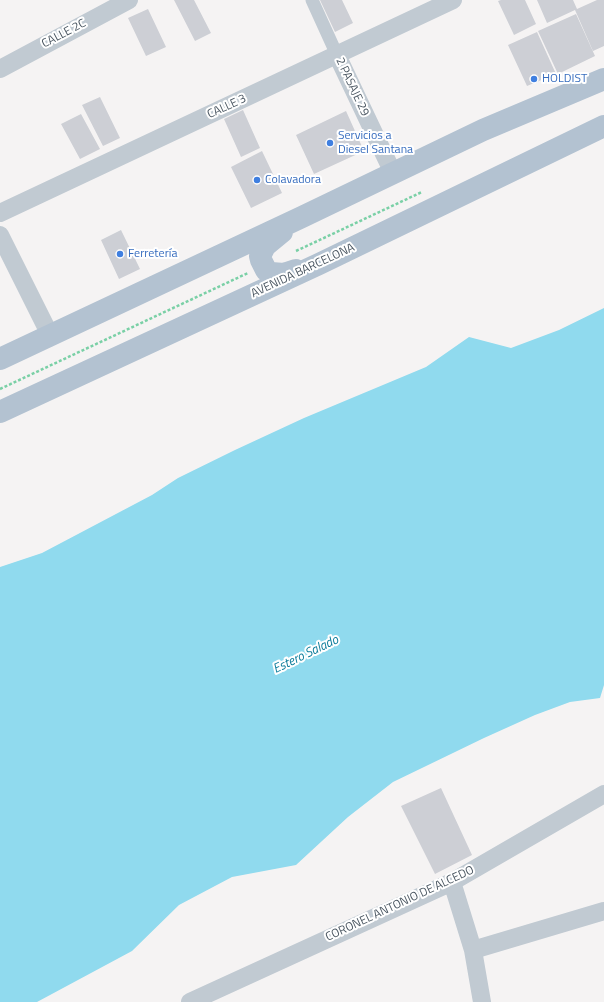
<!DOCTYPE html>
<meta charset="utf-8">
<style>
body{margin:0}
canvas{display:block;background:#f5f3f3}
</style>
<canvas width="604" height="1002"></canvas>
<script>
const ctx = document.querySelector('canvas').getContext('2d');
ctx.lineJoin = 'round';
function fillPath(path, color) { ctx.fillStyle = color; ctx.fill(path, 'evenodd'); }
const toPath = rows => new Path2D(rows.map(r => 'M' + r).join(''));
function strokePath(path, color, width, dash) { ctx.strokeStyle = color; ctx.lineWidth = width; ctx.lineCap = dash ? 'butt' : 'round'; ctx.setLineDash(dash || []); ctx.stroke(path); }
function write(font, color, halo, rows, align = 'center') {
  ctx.font = font + ' "Titillium Web",sans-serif'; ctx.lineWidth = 4; ctx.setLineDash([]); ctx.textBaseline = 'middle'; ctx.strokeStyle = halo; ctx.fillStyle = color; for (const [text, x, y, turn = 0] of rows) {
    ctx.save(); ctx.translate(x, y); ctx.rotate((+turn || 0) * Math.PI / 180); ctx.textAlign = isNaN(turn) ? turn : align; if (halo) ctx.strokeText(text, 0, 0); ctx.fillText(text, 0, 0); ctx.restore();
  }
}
fillPath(toPath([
 [604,308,604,685,600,698,570,702,535,715,484,738,393,782,348,817,296,865,232,877,179,905,132,951,37,1002,0,1002,0,567,42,553,152,495,178,478,235,450,304,418,426,367,469,337,511,348,559,330]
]), '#90daee');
fillPath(toPath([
 [174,0,194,0,211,33,195,41],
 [320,0,342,0,353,23,335,32],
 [501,0,525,0,536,24,514,35,498,1],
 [537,0,573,0,577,9,597,0,604,0,604,46,593,51,575,10,547,23],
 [148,9,166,47,146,56,128,18],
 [576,14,595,56,558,74,538,31],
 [537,32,556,74,527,86,508,45],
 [100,97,120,138,103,146,82,105],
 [243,110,260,148,241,157,224,119],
 [346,111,364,151,314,174,296,135],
 [81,114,100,149,80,159,61,124],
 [262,151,282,193,251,208,231,167],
 [121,230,140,269,119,279,101,240],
 [441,788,472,855,435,874,401,806]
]), '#cdcfd5');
strokePath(toPath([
 [296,251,422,192],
 [0,389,248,273]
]), '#7ad0a6', 2.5, [3, 2]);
strokePath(toPath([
 [312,0,337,55]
]), '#c1cad2', 13);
strokePath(toPath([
 [337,55,393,173],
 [0,69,129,0],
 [0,213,453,0],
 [0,235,50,335],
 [452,882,473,950,482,1002],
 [473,950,604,911],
 [190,1002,452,882,604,794]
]), '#c1cad2', 18);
strokePath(toPath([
 [282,232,265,246,260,256,261,260,266,270,271,273,284,274,296,270],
 [0,359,302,217,483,130,604,79],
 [0,412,319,264,604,126]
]), '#b3c2d1', 22);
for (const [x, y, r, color] of [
 [534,79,4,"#3f7fe0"],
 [330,143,4,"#3f7fe0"],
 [257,180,4,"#3f7fe0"],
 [120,254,4,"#3f7fe0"]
]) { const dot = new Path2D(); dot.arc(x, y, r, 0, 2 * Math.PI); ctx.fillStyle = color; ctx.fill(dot); strokePath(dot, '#fff', 1.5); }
write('12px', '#4a5661', '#fff', [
 ["CALLE 2C",64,34,-28],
 ["2 PASAJE 29",352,87,65],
 ["CALLE 3",227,107,-25],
 ["AVENIDA BARCELONA",303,271,-25],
 ["CORONEL ANTONIO DE ALCEDO",400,904,-25]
]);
write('12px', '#366cbe', '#fff', [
 ["HOLDIST",542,79],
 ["Servicios a",338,136],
 ["Diesel Santana",338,150],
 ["Colavadora",265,180],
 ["Ferretería",128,254]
], 'left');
write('italic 13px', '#0c7c9b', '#fff', [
 ["Estero Salado",306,655,-26]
]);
</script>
